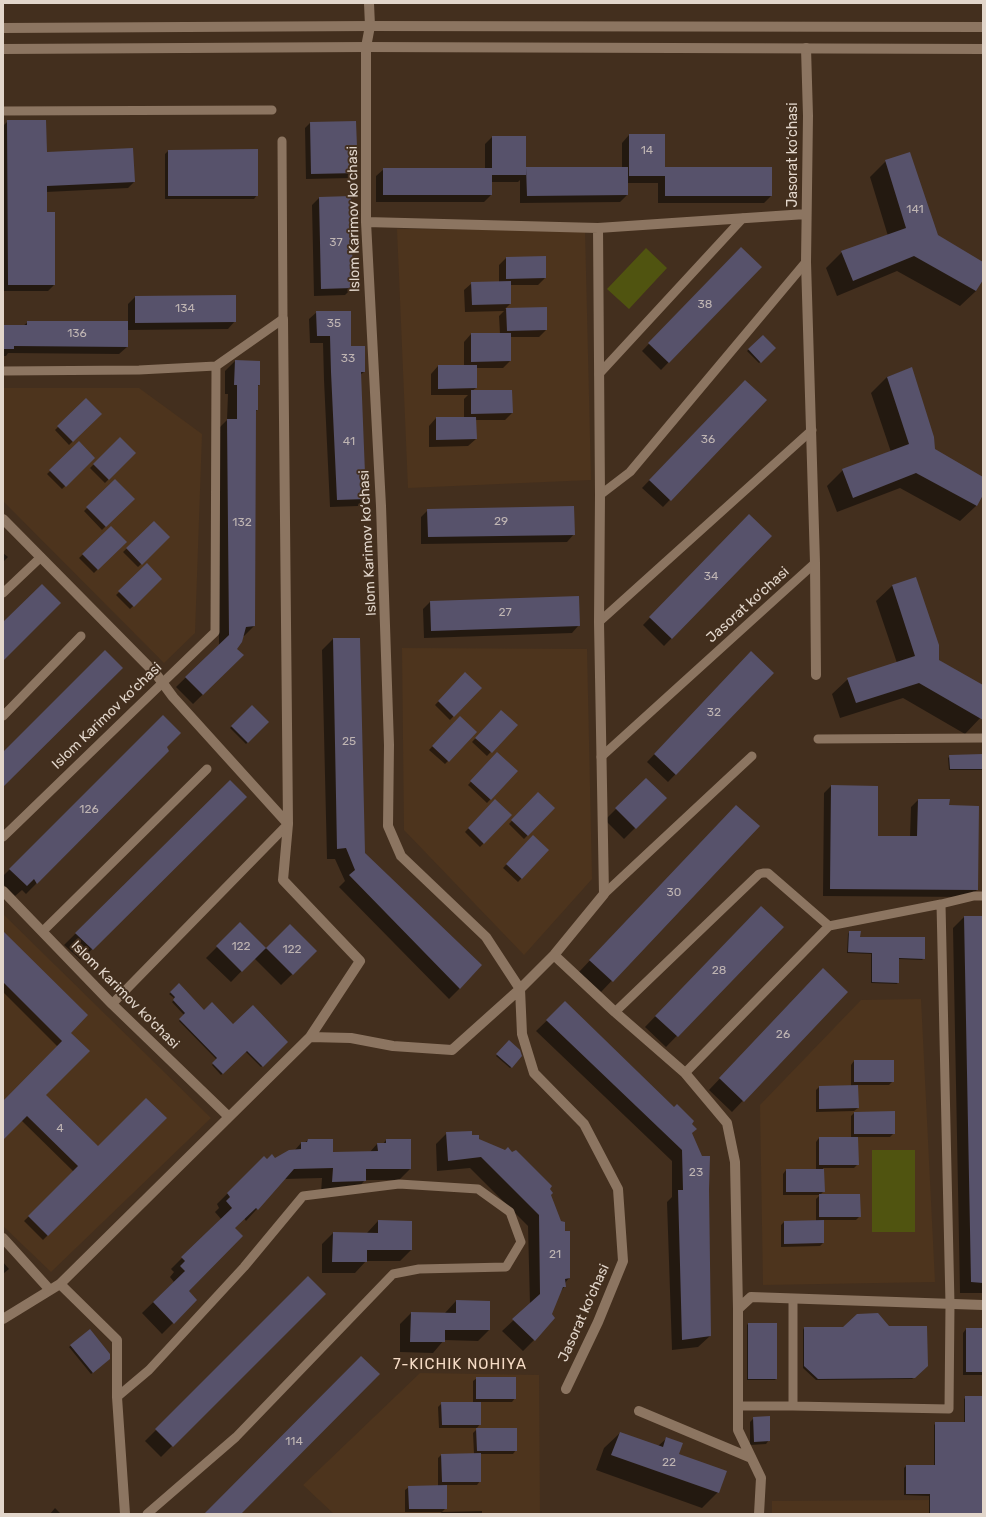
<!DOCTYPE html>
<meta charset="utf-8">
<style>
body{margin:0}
#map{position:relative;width:986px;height:1517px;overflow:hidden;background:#432f1e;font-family:Rubik,sans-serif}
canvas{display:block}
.frame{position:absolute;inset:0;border:4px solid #e2d6cb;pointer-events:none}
</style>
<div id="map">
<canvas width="986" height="1517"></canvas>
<div class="frame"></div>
</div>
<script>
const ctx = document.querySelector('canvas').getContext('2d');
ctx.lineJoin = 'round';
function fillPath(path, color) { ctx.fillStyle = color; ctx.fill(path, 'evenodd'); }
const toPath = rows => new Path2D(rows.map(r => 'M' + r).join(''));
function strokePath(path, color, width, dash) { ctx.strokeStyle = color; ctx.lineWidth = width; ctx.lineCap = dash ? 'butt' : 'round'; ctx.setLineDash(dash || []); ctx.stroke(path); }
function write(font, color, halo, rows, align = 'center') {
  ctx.font = font + ' Rubik,sans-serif'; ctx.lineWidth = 4; ctx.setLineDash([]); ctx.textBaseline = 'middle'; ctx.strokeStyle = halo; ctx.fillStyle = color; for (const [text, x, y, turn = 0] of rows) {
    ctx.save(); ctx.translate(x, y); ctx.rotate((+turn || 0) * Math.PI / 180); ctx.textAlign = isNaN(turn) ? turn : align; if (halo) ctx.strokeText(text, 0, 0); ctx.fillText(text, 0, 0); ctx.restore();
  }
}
fillPath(toPath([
 [397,229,585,230,591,480,408,488],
 [3,388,139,388,202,434,195,633,164,663,3,501],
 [402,648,587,649,592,879,524,955,404,830],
 [3,914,211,1118,51,1272,3,1226],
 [921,999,935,1282,763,1285,760,1105,861,1000],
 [420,1373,539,1375,540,1514,334,1514,303,1485],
 [929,1500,929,1514,772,1514,772,1501]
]), '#4d341d');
fillPath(toPath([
 [646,248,667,268,629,309,607,289],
 [872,1150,915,1150,915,1232,872,1232]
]), '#505410');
fillPath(toPath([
 [8,121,46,153,134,182,128,188,46,192,46,213,54,285,48,291,3,291,3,126],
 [310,123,357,173,351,178,306,179,305,128],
 [629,135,664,135,664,168,771,196,764,203,658,203,658,183,627,183,627,195,620,202,520,203,520,180,518,182,491,182,491,195,484,202,376,202,376,176,384,169,485,169,485,144,492,137,525,170,527,168,622,168,622,143],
 [168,151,257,195,254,199,165,199,165,154],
 [886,161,937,235,983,263,983,278,976,291,960,306,897,271,837,296,826,268,842,252,888,236,870,177],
 [319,198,352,288,345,295,314,296,312,205],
 [741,248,761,267,661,370,642,351],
 [506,258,545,278,538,285,510,285,510,304,505,309,546,308,546,330,539,337,510,337,510,361,503,368,476,368,476,388,472,391,512,413,505,420,475,420,476,439,468,446,429,447,429,426,436,418,464,418,464,399,468,395,431,395,431,374,438,366,464,366,464,342,471,334,500,334,499,316,504,311,465,312,464,290,472,283,499,282,499,265],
 [135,297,235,321,228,329,127,330,127,347,119,354,8,353,6,356,3,356,3,326,23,326,28,322,128,322,128,304],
 [317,312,350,347,364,372,360,375,365,498,358,506,330,507,324,380,323,343,310,343,309,319],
 [763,336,775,348,759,363,747,351],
 [235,361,259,385,257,387,257,410,255,412,254,626,244,636,242,636,236,649,243,655,193,704,176,687,219,645,218,429,227,420,228,394,225,394,225,371],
 [911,368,934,450,983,478,983,493,976,506,960,521,900,488,837,512,827,486,843,470,891,452,871,393,887,377],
 [738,388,766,400,663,507,642,488],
 [86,399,101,414,69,445,55,430],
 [120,438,135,453,105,483,90,468],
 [79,443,94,458,62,489,47,474],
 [115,481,133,499,102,530,84,511],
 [428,510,574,534,567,542,421,544,421,517],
 [749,515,771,536,664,646,643,625],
 [154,522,169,537,138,567,123,552],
 [111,527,125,542,94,573,79,558],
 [3,553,8,557,3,562],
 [147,565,161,579,130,609,116,595],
 [916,578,938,660,983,686,983,715,965,734,903,698,840,718,832,694,848,679,897,663,876,601,892,586],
 [578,597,579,625,572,633,424,638,423,609,430,602],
 [333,639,359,639,364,853,460,988,449,999,339,887,345,881,335,859,327,859,322,650],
 [744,660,773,673,668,782,647,762],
 [465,674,480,688,450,720,435,705],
 [252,707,268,722,246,744,230,728],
 [501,711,516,725,487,756,472,742],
 [163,716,165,747,168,750,26,894,22,890,15,896,3,884,3,876],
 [460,717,476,732,445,764,429,750],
 [497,753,517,771,487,803,468,785],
 [983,755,983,770,949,770,948,758,950,756],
 [646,779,665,798,624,839,605,820],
 [230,781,246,797,81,960,64,945],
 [831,786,877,837,910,837,911,807,918,800,949,800,948,806,977,890,969,897,823,896,824,793],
 [538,793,554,808,524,839,509,824],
 [495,800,511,815,480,847,465,832],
 [725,817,758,827,601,992,579,972],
 [533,836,548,850,518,882,503,868],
 [964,917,983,917,983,1293,960,1293,953,928],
 [750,918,782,927,666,1047,645,1027],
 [240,924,266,949,290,925,316,951,281,985,254,958,231,982,206,958],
 [3,932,70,1033,45,1095,98,1148,165,1118,43,1240,24,1221,74,1172,21,1120,3,1138,3,1102,58,1047,3,992],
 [849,932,859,938,924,958,922,960,898,959,898,982,897,984,871,983,871,954,847,953,848,934],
 [813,980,847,992,732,1112,709,1090],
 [179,985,204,1011,233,1026,287,1042,261,1067,245,1051,221,1075,212,1065,217,1060,179,1021,184,1015,172,1002,175,999,169,994],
 [565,1003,690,1124,710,1336,698,1347,672,1350,667,1202,672,1197,672,1161,536,1031],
 [509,1041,521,1056,510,1068,496,1056],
 [854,1061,893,1081,889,1085,857,1085,858,1108,854,1111,816,1112,816,1090,819,1087,851,1086,851,1065],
 [854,1113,894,1133,890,1137,857,1137,858,1164,854,1168,823,1168,824,1191,820,1195,860,1216,856,1220,823,1220,823,1243,820,1246,781,1247,781,1225,784,1222,816,1222,816,1199,820,1195,783,1195,783,1174,786,1170,816,1170,816,1142,819,1138,851,1138,851,1116],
 [447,1133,471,1136,478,1139,548,1189,560,1222,569,1278,565,1283,565,1286,561,1291,534,1340,523,1351,502,1331,530,1305,528,1226,470,1168,437,1171,436,1144],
 [308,1140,332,1153,369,1153,377,1144,383,1144,386,1140,410,1169,399,1180,365,1180,354,1192,321,1193,322,1178,284,1179,246,1221,244,1218,234,1228,187,1291,196,1300,162,1334,142,1313,174,1282,170,1277,174,1272,171,1269,221,1219,215,1212,219,1208,217,1204,264,1157,266,1160,275,1159,295,1150,301,1143,304,1143],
 [378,1221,411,1250,400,1261,366,1261,355,1273,322,1273,322,1244,333,1233,367,1233],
 [3,1262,9,1269,3,1274],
 [308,1278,324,1294,161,1457,145,1441],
 [456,1301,489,1330,478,1341,444,1340,433,1353,400,1352,400,1324,411,1313,445,1313],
 [748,1324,776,1379,775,1380,747,1380,747,1325],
 [804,1328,927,1366,912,1379,816,1380,803,1368,803,1330],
 [966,1329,983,1329,983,1375,963,1375,963,1333],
 [90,1330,108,1360,91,1374,69,1347],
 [477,1378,515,1398,512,1402,480,1402,480,1424,477,1428,439,1428,438,1407,442,1403,473,1403,473,1381],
 [966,1397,983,1397,983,1514,929,1514,929,1496,904,1495,904,1468,906,1466,934,1466,934,1425,936,1423,964,1423,964,1399],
 [754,1418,769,1440,766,1444,750,1445,750,1422],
 [477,1429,516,1450,513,1454,480,1454,480,1481,477,1485,446,1485,446,1508,442,1512,482,1511,482,1514,439,1514,442,1512,405,1512,405,1490,409,1487,438,1486,438,1458,441,1455,474,1454,473,1433],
 [620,1433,658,1446,666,1439,677,1455,718,1492,702,1508,596,1470,604,1448],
 [55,1508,61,1514,50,1514]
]), '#0007');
fillPath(toPath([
 [7,120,46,120,47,152,133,148,135,182,47,186,47,212,55,212,55,285,8,285],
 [356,121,358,173,311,174,310,122],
 [629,134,665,134,665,167,772,167,772,196,665,196,665,176,629,176],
 [492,136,526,136,526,175,492,175,492,195,383,195,383,168,492,168],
 [258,149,258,196,168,196,168,150],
 [910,152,938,235,983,262,983,280,976,291,914,256,853,281,841,251,906,228,885,160],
 [526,167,628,167,628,195,527,196],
 [351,196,353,288,321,289,319,197],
 [741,247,762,267,669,363,648,343],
 [546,256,546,278,506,279,506,257],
 [511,281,511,304,472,305,471,282],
 [236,295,236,322,135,323,135,296],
 [547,307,547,330,507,331,506,308],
 [316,311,351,311,351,346,365,346,365,372,361,372,366,499,337,500,331,372,330,336,317,336],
 [27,321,128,321,128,347,14,346,14,349,3,349,3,325,27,325],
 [471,333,511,333,511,361,471,362],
 [763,335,776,348,761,363,748,349],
 [235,360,260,361,260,385,258,385,258,410,256,410,255,626,246,627,242,642,237,649,244,655,203,695,185,677,229,635,227,419,237,419,237,385,234,385],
 [438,365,477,365,477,388,438,389],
 [912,367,934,437,935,449,983,477,983,495,977,506,916,473,853,498,842,469,909,444,887,377],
 [745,380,767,400,671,501,649,480],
 [471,390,512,390,513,413,471,414],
 [86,398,102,414,73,442,57,426],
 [436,417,476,417,477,439,436,440],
 [120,437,136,453,109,480,93,464],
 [79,441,95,458,66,487,49,470],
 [115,479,135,499,106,527,86,507],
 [574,506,575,535,428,537,427,509],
 [749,514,772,536,672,639,649,617],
 [154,521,170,537,142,565,126,548],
 [111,526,127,542,98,570,82,554],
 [147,563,162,579,134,607,118,591],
 [916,577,939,645,939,660,983,685,983,720,919,683,856,703,847,678,915,656,892,585],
 [42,584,61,603,3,661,3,622],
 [579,596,580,626,431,631,430,601],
 [333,638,360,638,365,853,482,965,460,989,349,875,355,870,346,848,337,849],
 [105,650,123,668,3,787,3,752],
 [751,651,774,673,676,775,654,754],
 [465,672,482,688,454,717,438,701],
 [252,705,269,722,248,743,231,726],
 [501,710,518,725,492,753,475,738],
 [163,715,181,733,167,747,169,751,37,884,34,879,27,886,9,869],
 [460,716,477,732,449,762,432,746],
 [497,752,518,771,491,800,470,781],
 [983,754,983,769,950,769,949,755],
 [646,778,667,798,636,829,615,808],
 [230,780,247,797,93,950,75,933],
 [831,785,878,786,878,836,917,836,918,799,950,799,949,805,979,806,978,890,830,889],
 [538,792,555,808,528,836,511,820],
 [495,799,512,815,484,844,468,828],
 [736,805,760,826,613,982,589,960],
 [533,835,549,850,522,879,506,864],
 [761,906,784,927,678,1037,655,1016],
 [964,916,983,916,983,1283,971,1282],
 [240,922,266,948,242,972,216,946],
 [290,924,317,951,293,975,266,948],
 [3,931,88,1015,71,1033,90,1051,46,1095,98,1146,146,1098,167,1118,48,1236,28,1216,78,1166,27,1116,3,1140,3,1101,62,1041,3,982],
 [849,931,861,931,860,937,925,937,925,959,899,958,899,983,872,982,872,953,848,952],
 [823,968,848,992,744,1102,719,1078],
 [179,983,204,1010,212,1002,233,1024,253,1005,288,1042,263,1067,247,1051,223,1074,212,1063,217,1058,179,1019,185,1013,173,1000,175,997,170,992],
 [565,1001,674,1107,677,1104,694,1121,692,1124,697,1129,692,1133,702,1156,710,1156,709,1189,711,1336,682,1340,678,1190,683,1190,682,1150,546,1020],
 [509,1040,520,1050,522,1056,512,1068,496,1054],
 [854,1060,894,1060,894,1082,854,1082],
 [858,1085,859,1108,819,1109,819,1086],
 [895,1111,895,1134,854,1134,854,1112],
 [472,1131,472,1135,479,1135,479,1139,505,1150,508,1147,512,1152,516,1150,552,1186,550,1189,553,1193,551,1195,561,1221,565,1222,565,1231,570,1231,570,1278,565,1279,566,1287,563,1287,552,1314,555,1318,535,1341,512,1319,540,1294,539,1215,481,1157,448,1161,446,1132],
 [819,1137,858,1137,859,1165,819,1165],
 [308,1139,333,1139,333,1152,378,1151,377,1143,386,1143,386,1139,411,1139,411,1169,366,1169,366,1181,332,1182,333,1168,294,1169,258,1210,256,1208,235,1228,243,1236,189,1291,197,1300,174,1324,153,1302,185,1271,180,1266,185,1261,181,1257,232,1208,226,1201,230,1197,227,1193,264,1156,267,1159,272,1154,275,1158,289,1150,301,1149,301,1142,307,1142],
 [786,1169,824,1169,825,1192,786,1192],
 [819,1194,860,1194,861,1217,819,1217],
 [378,1220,412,1221,412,1250,367,1250,367,1262,332,1262,333,1232,378,1233],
 [824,1220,824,1243,784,1244,784,1221],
 [308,1276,326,1294,173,1447,155,1429],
 [456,1300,490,1301,490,1330,445,1330,445,1342,410,1342,411,1312,456,1313],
 [878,1313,889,1326,927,1326,928,1366,915,1378,818,1379,804,1366,804,1327,843,1327,857,1314],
 [748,1323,777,1323,777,1379,748,1379],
 [966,1328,983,1328,983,1372,966,1372],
 [90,1329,110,1354,110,1359,93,1373,70,1345],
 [361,1356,380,1374,241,1514,204,1514],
 [476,1377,516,1377,516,1399,476,1399],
 [965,1396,983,1396,983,1514,930,1514,930,1494,906,1494,906,1465,935,1465,935,1422,965,1422],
 [441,1402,481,1402,481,1425,442,1425],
 [770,1416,770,1441,754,1442,753,1417],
 [476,1428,517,1428,517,1451,477,1451],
 [620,1432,663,1447,666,1437,683,1443,679,1454,727,1471,719,1493,611,1455],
 [481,1453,481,1482,442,1482,441,1454],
 [447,1485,447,1509,409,1509,408,1486]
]), '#57526b');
strokePath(toPath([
 [3,111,272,110],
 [216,366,283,319,282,141],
 [3,371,139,370,216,366,215,632,3,837],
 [599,374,743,218],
 [600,495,630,472,806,262],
 [3,593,41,557],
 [599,622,812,430],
 [3,716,81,636],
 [818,739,983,738],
 [601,757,815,563],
 [604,894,752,756],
 [43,931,207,769],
 [112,1004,288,824],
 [615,1012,759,874,763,873,768,873,829,926,941,904,974,896,983,896],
 [685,1073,829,926],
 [117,1397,149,1370,244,1267,303,1196,399,1184,478,1189,510,1212,521,1242,506,1267,419,1269,393,1274,236,1437,147,1514],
 [738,1406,793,1406,793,1299],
 [793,1406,949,1409,950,1304,941,904]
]), '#8c7561', 9);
strokePath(toPath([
 [369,3,370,26,366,47,366,222,381,506,389,745,388,826,401,856,486,937,520,989,522,1034,534,1073,584,1124,618,1189,623,1261,598,1322,566,1389],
 [806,48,808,116,806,262,815,563,816,675],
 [366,222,598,228,806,214],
 [283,319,288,824,283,880,360,961,310,1037],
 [3,519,156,674,173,697,288,824],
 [3,891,112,1004,229,1117],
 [554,955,615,1012,685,1073,727,1123,735,1162,738,1309],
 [3,1238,50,1290],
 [60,1284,310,1037,351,1038,393,1046,452,1050,520,989,554,955,604,894,599,622,600,495,598,228],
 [3,1319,60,1284,117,1340,117,1397,125,1514],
 [639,1411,751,1458],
 [759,1514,761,1478,738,1430,738,1309,751,1297,983,1305]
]), '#8c7561', 10);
strokePath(toPath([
 [3,28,370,26,983,27],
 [3,49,366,47,983,49]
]), '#8c7561', 10);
write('12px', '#bfb5b3', null, [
 ["14",647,151],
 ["141",915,210],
 ["37",336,243],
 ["38",705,305],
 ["134",185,309],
 ["35",334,324],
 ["136",77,334],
 ["33",348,359],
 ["36",708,440],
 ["41",349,442],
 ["29",501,522],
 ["132",242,523],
 ["34",711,577],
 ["27",505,613],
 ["32",714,713],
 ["25",349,742],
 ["126",89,810],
 ["30",674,893],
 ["122",241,947],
 ["122",292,950],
 ["28",719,971],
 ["26",783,1035],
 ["4",60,1129],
 ["23",696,1173],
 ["21",555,1255],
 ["114",294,1442],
 ["22",669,1463]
]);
write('14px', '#e2d6cb', '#432f1e', [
 ["Jasorat ko‘chasi",793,155,-90],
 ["Islom Karimov ko‘chasi",354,219,-91],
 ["Islom Karimov ko‘chasi",368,543,-93],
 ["Jasorat ko‘chasi",748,605,-42],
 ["Islom Karimov ko‘chasi",107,716,-44],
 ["Islom Karimov ko'chasi",125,995,45],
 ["Jasorat ko‘chasi",584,1313,-66]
]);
ctx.letterSpacing = '1px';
write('15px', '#f6dcc6', '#432f1e', [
 ["7-KICHIK NOHIYA",460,1365]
]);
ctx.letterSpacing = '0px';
</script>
